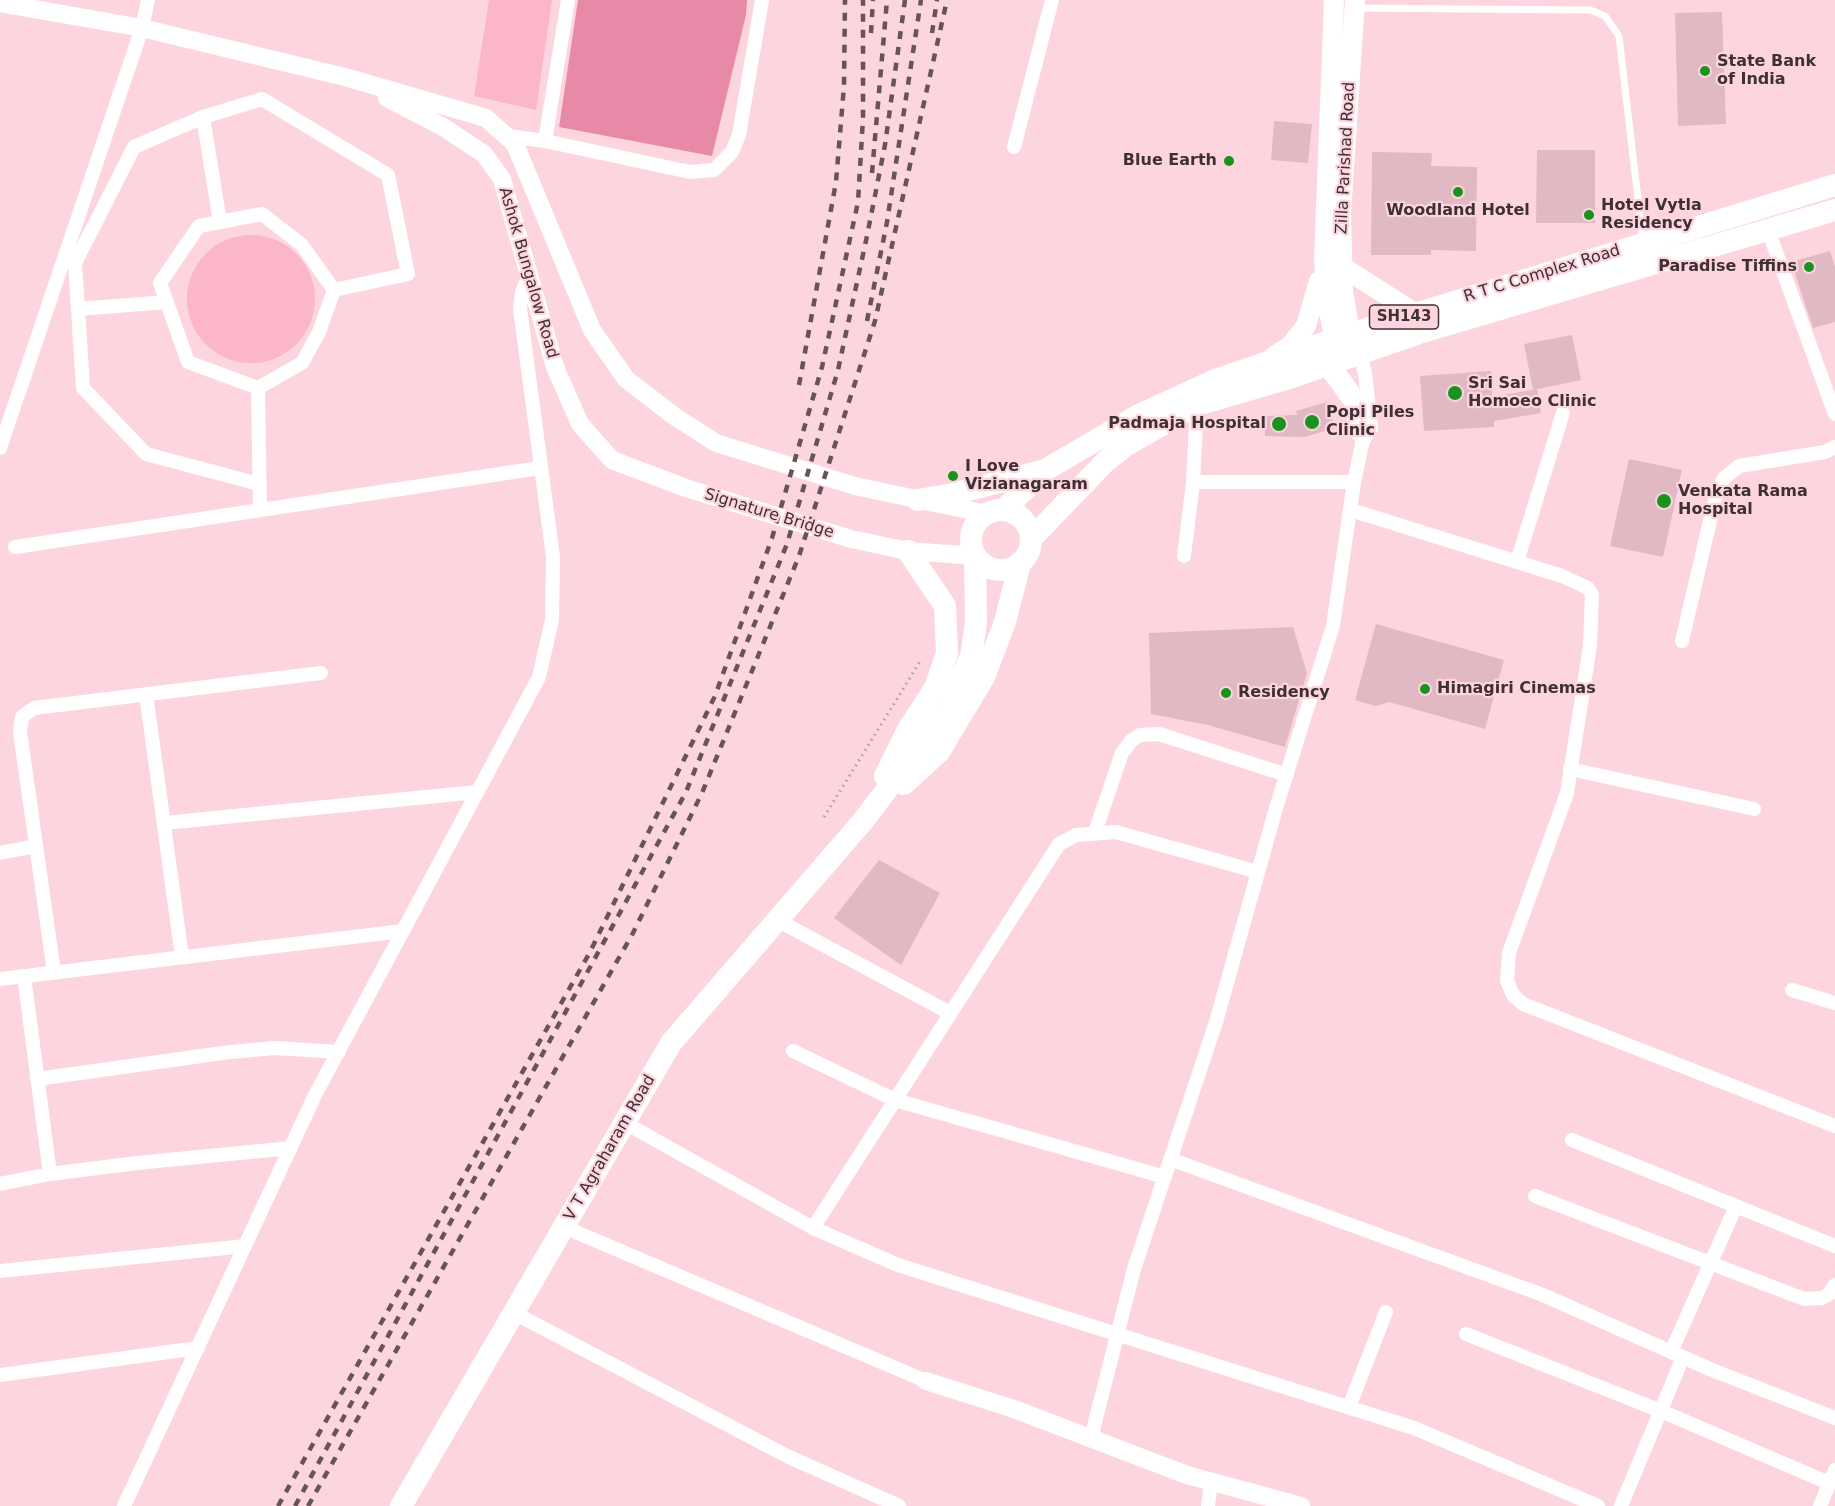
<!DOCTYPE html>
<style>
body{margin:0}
canvas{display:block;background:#fdd5df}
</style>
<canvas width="1835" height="1506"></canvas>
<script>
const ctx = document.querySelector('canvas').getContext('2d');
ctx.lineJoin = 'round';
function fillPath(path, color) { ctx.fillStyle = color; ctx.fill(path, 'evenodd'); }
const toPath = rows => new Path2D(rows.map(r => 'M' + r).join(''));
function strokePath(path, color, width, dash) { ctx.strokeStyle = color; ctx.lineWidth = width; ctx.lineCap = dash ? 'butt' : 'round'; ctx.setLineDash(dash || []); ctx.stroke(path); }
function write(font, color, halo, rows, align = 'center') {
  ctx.font = font + ' "DejaVu Sans",sans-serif'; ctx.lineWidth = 4.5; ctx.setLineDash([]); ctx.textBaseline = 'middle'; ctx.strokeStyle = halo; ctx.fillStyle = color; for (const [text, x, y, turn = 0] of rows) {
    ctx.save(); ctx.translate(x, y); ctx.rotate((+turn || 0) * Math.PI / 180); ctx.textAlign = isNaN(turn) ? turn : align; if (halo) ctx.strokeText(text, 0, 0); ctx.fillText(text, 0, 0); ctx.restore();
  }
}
fillPath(toPath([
 [489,0,552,0,536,110,474,96],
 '187 299a64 64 0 1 1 128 0a64 64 0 1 1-128 0Z'
]), '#fbb6ca');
fillPath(toPath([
 [578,0,747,0,746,15,712,156,559,127]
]), '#e78aa7');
fillPath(toPath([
 [1722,12,1726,124,1678,126,1675,13],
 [1274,121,1312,124,1308,163,1271,160],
 [1537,150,1595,150,1595,223,1536,223],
 [1372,152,1432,153,1431,166,1477,167,1476,251,1431,250,1431,255,1371,255],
 [1830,251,1835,267,1835,322,1813,328,1791,262],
 [1572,335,1581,380,1533,390,1524,344],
 [1491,371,1492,397,1537,389,1541,413,1494,421,1494,427,1424,431,1420,376],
 [1327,402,1335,428,1304,437,1265,436,1264,416,1297,415,1296,411],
 [1629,459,1682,470,1663,557,1610,546],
 [1376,624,1504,660,1485,729,1389,702,1376,706,1355,700],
 [1293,627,1307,673,1285,747,1208,725,1151,714,1149,633],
 [879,860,940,893,901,965,834,918]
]), '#e0b9c3');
strokePath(toPath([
 [824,817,921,660]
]), '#b799a0', 3, [1.5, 4.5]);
strokePath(toPath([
 [1357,8,1590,10,1605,16,1619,36,1643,242]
]), '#fff', 7);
strokePath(toPath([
 [203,117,220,222],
 [508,136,545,141,690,172,714,170,732,152,739,135,762,0],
 [545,141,568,0],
 [1014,147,1052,0],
 [1768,230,1835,414],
 [78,309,167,302],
 [258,388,302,363,319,332,334,290,302,245,262,214,199,226,160,283,188,362,258,388,260,510],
 [1350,389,1355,430,1363,440],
 [0,448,142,28,148,0],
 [1193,482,1354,482],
 [259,484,146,454,83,388,75,263,134,147,203,117,262,99,388,175,408,274,334,290],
 [1351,510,1562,576,1588,588,1592,595,1590,646,1567,793,1509,953,1507,981,1513,995,1523,1004,1835,1126],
 [15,547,540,468],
 [1184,556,1193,482,1197,405],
 [1517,562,1563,413],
 [1682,641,1716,495,1724,478,1739,466,1825,452,1835,447],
 [146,694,182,957],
 [1570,769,1754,809],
 [164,823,477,792],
 [1095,832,1122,753,1132,740,1140,735,1159,734,1287,775],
 [0,853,36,846],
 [779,921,950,1013],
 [54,972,20,732,22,717,34,708,321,673],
 [24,976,50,1174],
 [0,979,403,931],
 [1792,990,1835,1003],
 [793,1051,895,1100,1165,1177],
 [37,1079,230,1052,275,1048,339,1052],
 [625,1123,813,1228,898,1265,1414,1428,1598,1506],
 [1572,1140,1835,1246],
 [1170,1159,1543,1295,1712,1370,1835,1418],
 [0,1184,50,1174,137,1163,291,1148],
 [1535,1196,1804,1299,1822,1298,1829,1294,1835,1285],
 [564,1227,926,1381],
 [813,1228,1059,844,1076,835,1116,832,1258,872],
 [0,1271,245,1246],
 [514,1313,787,1456,899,1506],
 [1466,1334,1661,1411,1829,1483],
 [1671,1352,1736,1206],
 [0,1375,198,1348],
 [1349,1407,1386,1312],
 [1091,1438,1134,1269,1216,1022,1276,808,1333,626,1354,482,1363,440,1371,428,1365,373,1360,353],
 [124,1506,315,1095,539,677,552,620,553,557,520,309,522,292,530,273],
 [1208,1506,1211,1481],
 [1621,1506,1683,1357],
 [1820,1506,1835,1470]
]), '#fff', 14);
strokePath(toPath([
 [0,3,142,28,345,77,486,118,515,144,592,330,626,379,674,416,716,443,855,486,987,514],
 [387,98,443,127,484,154,502,179,555,367,580,424,612,460,686,488,851,539,908,551,975,556],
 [926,1381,1014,1409,1187,1475,1301,1506]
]), '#fff', 18);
strokePath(toPath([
 [1334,0,1324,260,1327,303,1335,339],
 [1341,266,1416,314],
 [1350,334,1343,291,1341,214,1355,0],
 [1273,357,1291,345,1306,326,1319,281]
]), '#fff', 20);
strokePath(toPath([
 [1328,364,1351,396],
 [918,500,953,494,1042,471],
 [1003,510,1047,469,1139,415,1213,381,1350,334,1835,185],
 '971 540a30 30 0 1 1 60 0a30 30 0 1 1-60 0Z',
 [1031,539,1106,461,1125,446,1197,405,1286,379,1419,333,1835,210],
 [885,776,907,731,935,688,947,653,945,606,908,551],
 [904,784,939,752,984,677,1005,622,1020,563],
 [401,1506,671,1043,863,821,948,709,971,656,976,623,975,556]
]), '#fff', 22);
strokePath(toPath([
 [871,33,873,0],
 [932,33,937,0],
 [872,173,887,0],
 [867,321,887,222,921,0],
 [799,385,836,182,844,86,845,0],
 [278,1506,590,952,715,696,772,538,822,367,858,202,863,118,863,0],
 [295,1506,686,792,787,544,838,370,867,236,885,145,905,0],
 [308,1506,633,933,702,793,799,556,875,321,947,0]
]), '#675358', 4.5, [8, 8]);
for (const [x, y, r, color] of [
 [1705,71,6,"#1b911e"],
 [1229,161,6,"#1b911e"],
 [1458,192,6,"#1b911e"],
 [1589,215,6,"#1b911e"],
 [1809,267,6,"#1b911e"],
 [1455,393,8,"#1b911e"],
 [1312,422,8,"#1b911e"],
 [1279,424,8,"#1b911e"],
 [953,476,6,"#1b911e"],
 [1664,501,8,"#1b911e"],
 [1425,689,6,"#1b911e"],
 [1226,693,6,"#1b911e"]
]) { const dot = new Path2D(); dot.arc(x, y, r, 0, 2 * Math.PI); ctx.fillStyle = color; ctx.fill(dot); strokePath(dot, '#fdd5df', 2); }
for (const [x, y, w] of [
 [1404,317,69]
]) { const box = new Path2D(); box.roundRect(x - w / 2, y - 12, w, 24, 4.5); ctx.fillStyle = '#fdd5df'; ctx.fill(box); strokePath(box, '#3f3034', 1.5); }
write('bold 15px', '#3f3034', null, [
 ["SH143",1404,317]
]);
write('bold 16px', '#3f3034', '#fdd5df', [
 ["State Bank",1717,62],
 ["of India",1717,80],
 ["Blue Earth",1217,161,"right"],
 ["Hotel Vytla",1601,206],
 ["Residency",1601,224],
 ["Woodland Hotel",1458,211,"center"],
 ["Paradise Tiffins",1797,267,"right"],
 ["Sri Sai",1468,384],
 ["Homoeo Clinic",1468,402],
 ["Popi Piles",1326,413],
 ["Clinic",1326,431],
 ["Padmaja Hospital",1266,424,"right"],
 ["I Love",965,467],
 ["Vizianagaram",965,485],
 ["Venkata Rama",1678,492],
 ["Hospital",1678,510],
 ["Himagiri Cinemas",1437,689],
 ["Residency",1238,693]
], 'left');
write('16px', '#3f3034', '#fdd5df', [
 ["Zilla Parishad Road",1346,158,-87],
 ["Ashok Bungalow Road",528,273,74],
 ["R T C Complex Road",1542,274,-17],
 ["Signature Bridge",769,514,17],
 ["V T Agraharam Road",610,1148,-60]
]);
</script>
